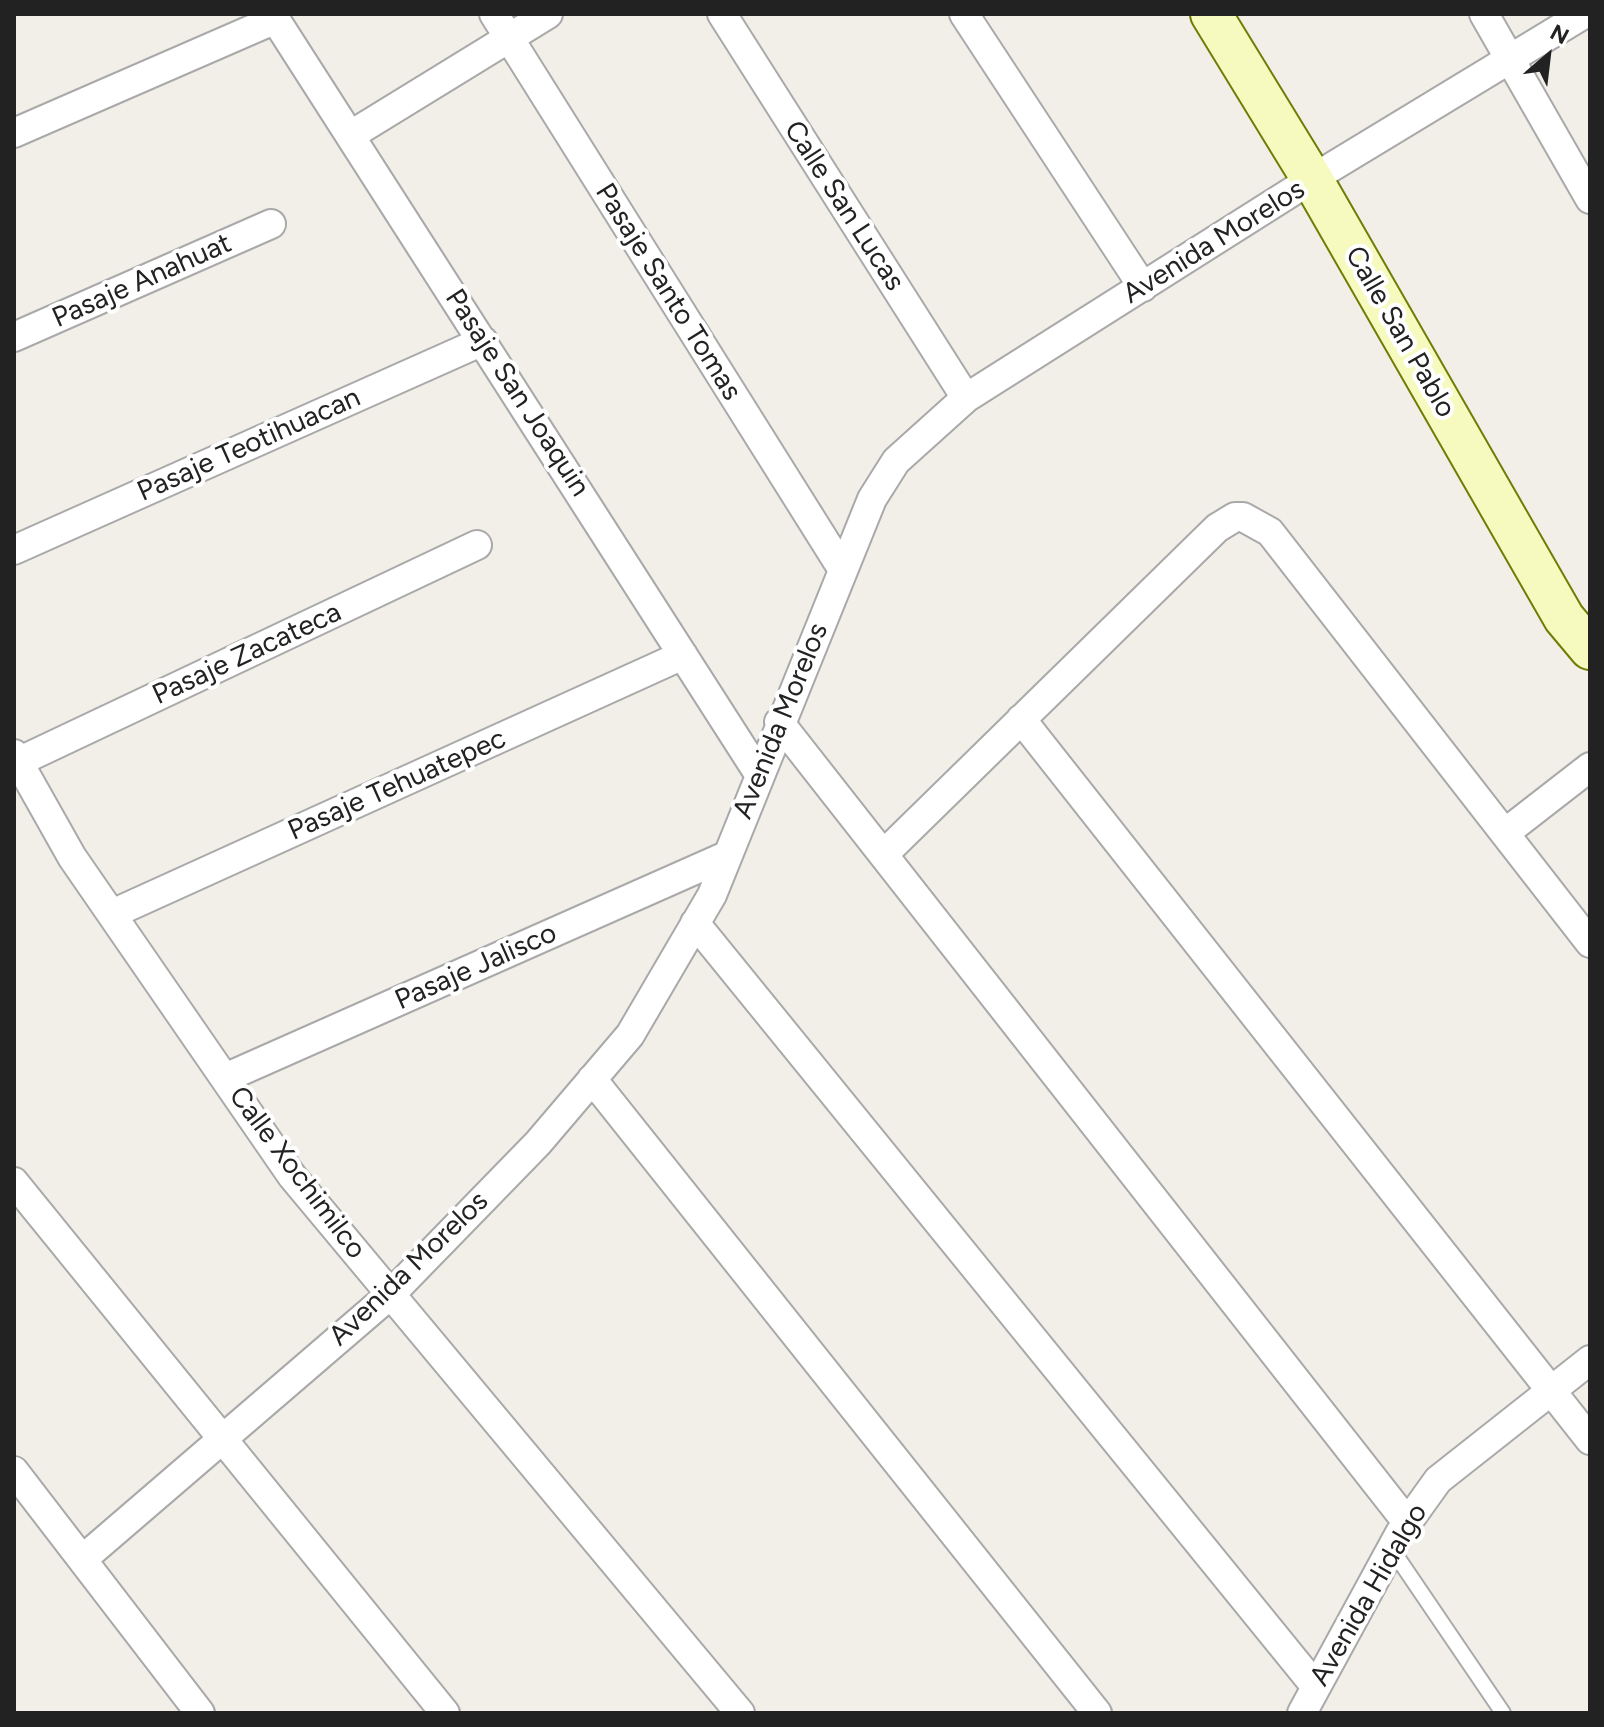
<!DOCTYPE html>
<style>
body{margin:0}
#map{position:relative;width:1604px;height:1727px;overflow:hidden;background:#f2efe9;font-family:Figtree,sans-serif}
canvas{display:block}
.frame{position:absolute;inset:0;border:16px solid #222;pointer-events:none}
.north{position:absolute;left:1508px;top:16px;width:80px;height:80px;-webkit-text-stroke:6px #fff;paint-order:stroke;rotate:28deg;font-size:22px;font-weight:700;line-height:32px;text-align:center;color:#222}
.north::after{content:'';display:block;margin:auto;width:28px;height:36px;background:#222;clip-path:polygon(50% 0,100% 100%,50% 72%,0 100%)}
</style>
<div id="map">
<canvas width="1604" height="1727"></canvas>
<div class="frame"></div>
<div class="north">N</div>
</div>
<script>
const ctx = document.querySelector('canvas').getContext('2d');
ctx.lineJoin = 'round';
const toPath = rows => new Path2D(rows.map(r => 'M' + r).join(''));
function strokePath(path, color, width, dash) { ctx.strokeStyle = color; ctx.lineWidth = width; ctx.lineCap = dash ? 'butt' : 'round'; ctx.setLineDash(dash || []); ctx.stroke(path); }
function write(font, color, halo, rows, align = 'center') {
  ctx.font = font + ' Figtree,sans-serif'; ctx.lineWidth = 8; ctx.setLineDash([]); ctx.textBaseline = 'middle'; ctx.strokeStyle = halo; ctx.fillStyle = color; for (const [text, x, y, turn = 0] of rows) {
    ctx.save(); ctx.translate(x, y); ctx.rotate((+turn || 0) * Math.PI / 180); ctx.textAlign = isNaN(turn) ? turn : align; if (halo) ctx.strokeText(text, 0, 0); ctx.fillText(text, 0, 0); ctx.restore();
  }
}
const lane = toPath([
 [1391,1548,1503,1713]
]);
const street = toPath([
 [272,14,759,774],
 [494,14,843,570],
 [722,14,966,398],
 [964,14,1143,287],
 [1484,14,1590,199],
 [14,133,276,19],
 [351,135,548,14],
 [14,337,271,224],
 [14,550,483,341],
 [1021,719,1590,1440],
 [779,722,1407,1522],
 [14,754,72,857,292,1176,740,1713],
 [18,762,477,545],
 [1505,833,1590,767],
 [884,854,1217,528,1235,517,1243,517,1270,532,1590,943],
 [112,914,683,655],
 [695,923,1316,1687],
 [225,1078,726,856],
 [592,1079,1097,1713],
 [14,1182,445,1713],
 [14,1471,200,1713],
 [84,1558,391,1294,538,1143,630,1035,712,895,872,499,896,461,966,398,1312,179,1584,14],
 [1302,1713,1400,1533,1438,1480,1590,1360]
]);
const secondary = toPath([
 [1211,14,1312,179,1564,618,1590,649]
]);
strokePath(lane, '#a9a9a9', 18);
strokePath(street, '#a9a9a9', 32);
strokePath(secondary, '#707d05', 44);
strokePath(lane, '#fff', 14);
strokePath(street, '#fff', 28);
strokePath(secondary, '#f7fabf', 40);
write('28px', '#222', '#fff', [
 ["Calle San Lucas",844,206,57],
 ["Avenida Morelos",1214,242,-32],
 ["Pasaje Anahuat",142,281,-24],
 ["Pasaje Santo Tomas",668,292,58],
 ["Calle San Pablo",1400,332,60],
 ["Pasaje San Joaquin",517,393,57],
 ["Pasaje Teotihuacan",249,445,-24],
 ["Pasaje Zacateca",247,654,-25],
 ["Avenida Morelos",781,721,-68],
 ["Pasaje Tehuatepec",397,785,-24],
 ["Pasaje Jalisco",476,967,-24],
 ["Calle Xochimilco",297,1173,53],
 ["Avenida Morelos",409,1269,-44],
 ["Avenida Hidalgo",1369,1595,-60]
]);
</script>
